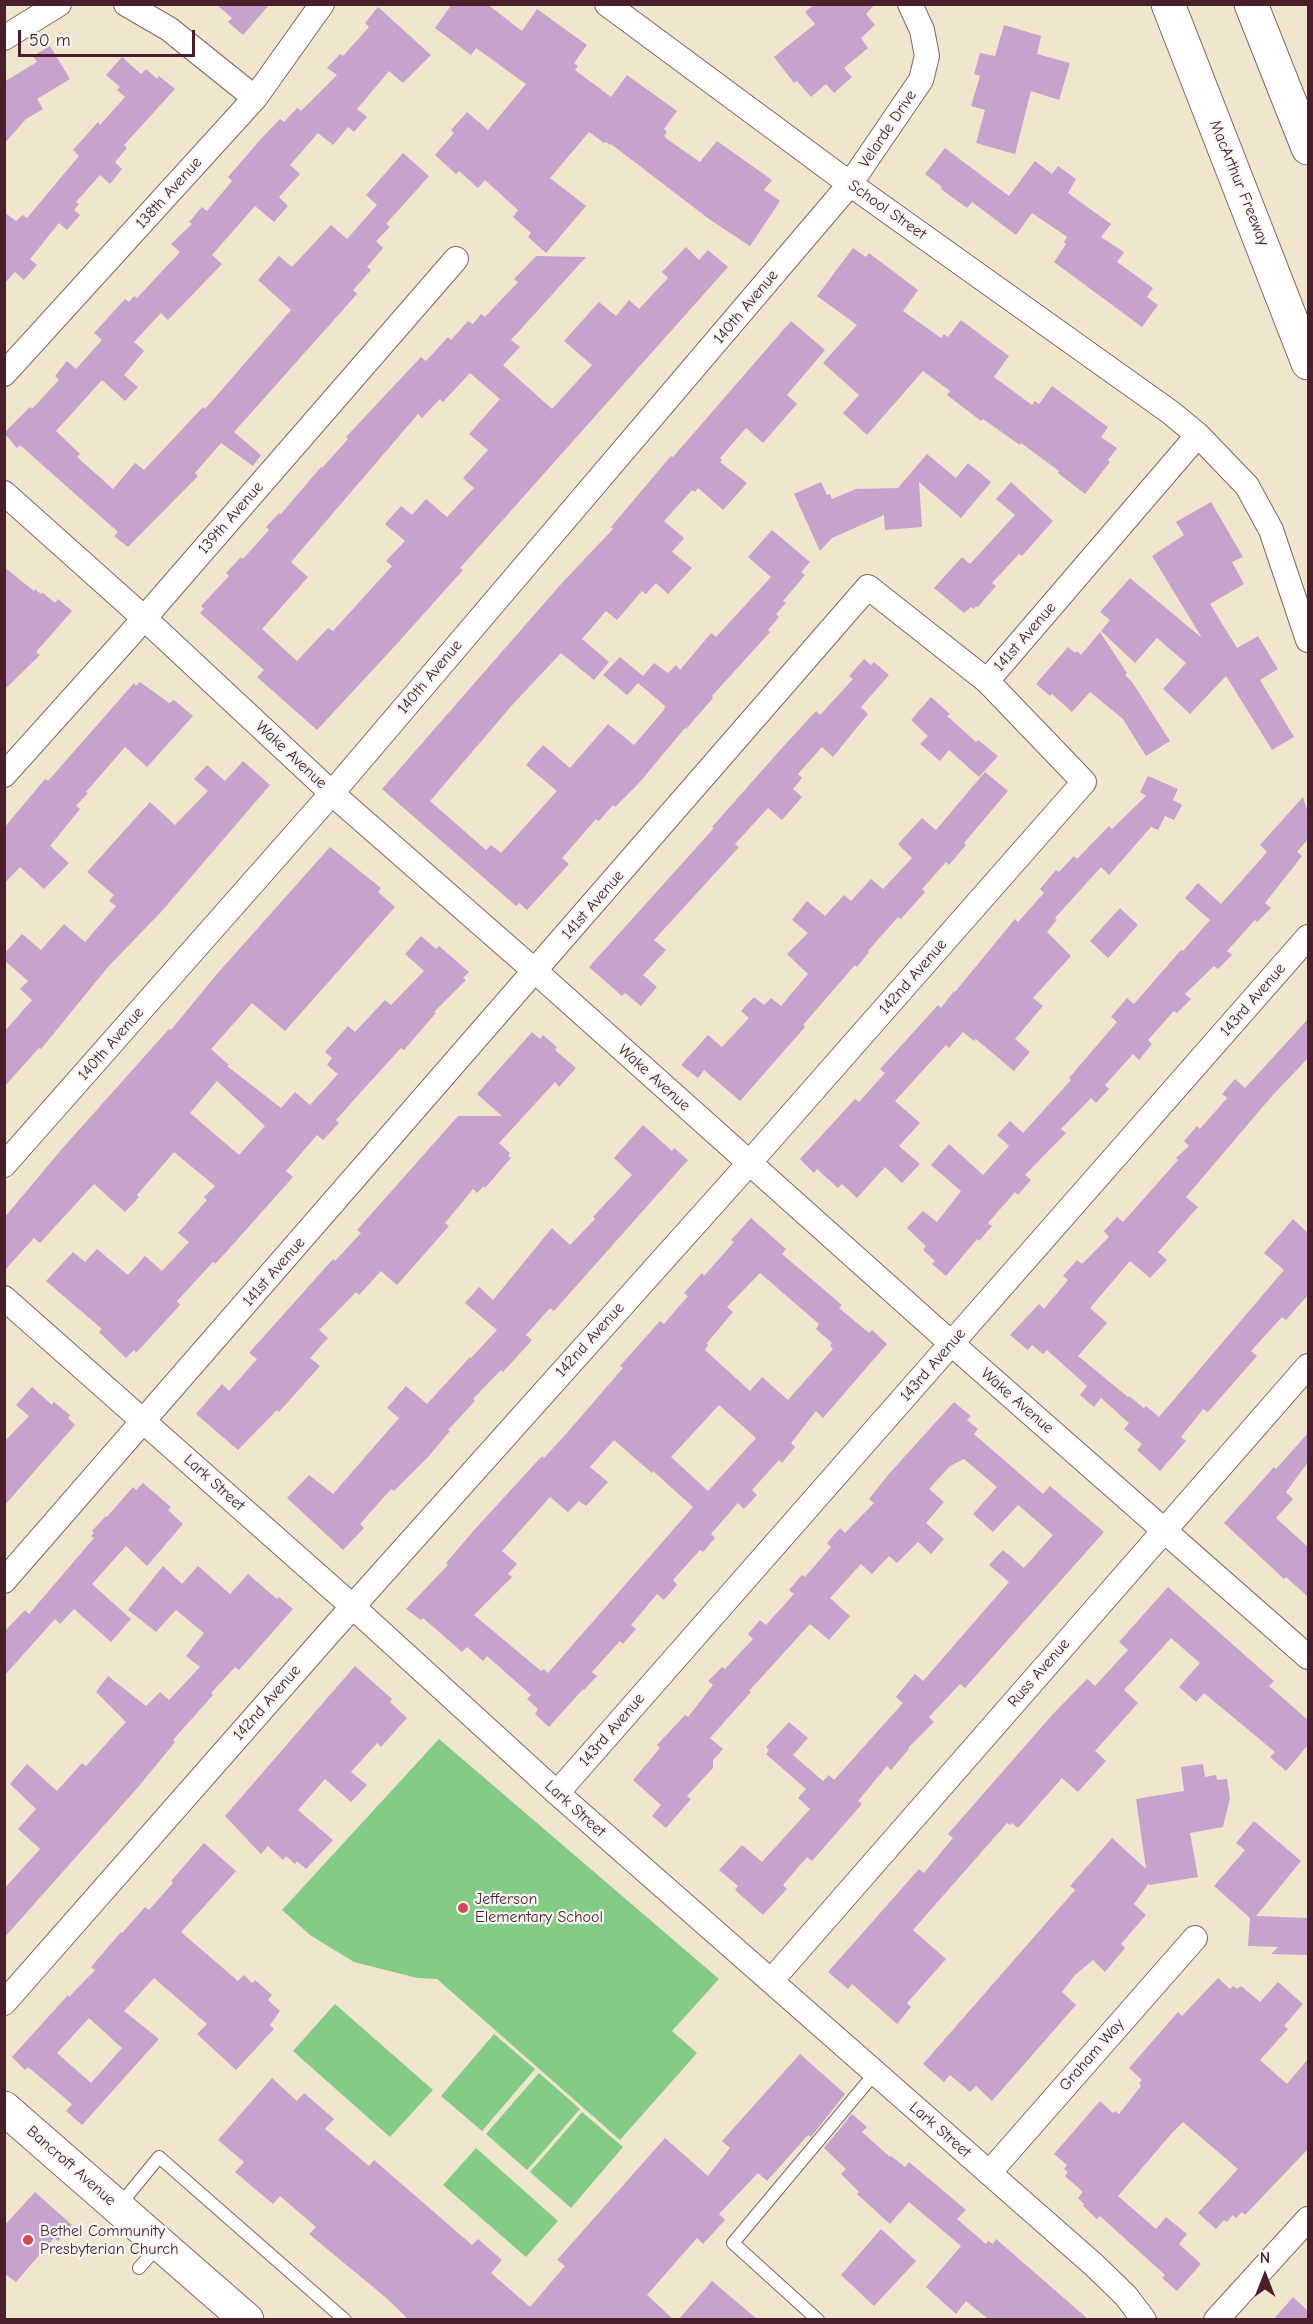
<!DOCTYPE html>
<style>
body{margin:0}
#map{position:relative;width:1313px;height:2324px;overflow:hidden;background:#f0e6ce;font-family:"Comic Neue",sans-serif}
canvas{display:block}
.frame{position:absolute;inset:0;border:6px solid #4a1f2b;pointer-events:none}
.north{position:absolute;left:1235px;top:2246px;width:60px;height:60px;-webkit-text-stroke:4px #f6f6f2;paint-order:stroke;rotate:0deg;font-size:16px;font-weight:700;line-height:24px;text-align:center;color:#4a1f2b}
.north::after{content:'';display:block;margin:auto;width:21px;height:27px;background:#4a1f2b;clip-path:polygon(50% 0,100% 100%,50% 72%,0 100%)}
.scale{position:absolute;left:18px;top:30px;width:177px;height:27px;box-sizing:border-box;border:3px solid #4a1f2b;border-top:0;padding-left:8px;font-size:18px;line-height:21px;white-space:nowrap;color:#4a1f2b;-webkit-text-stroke:4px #f6f6f2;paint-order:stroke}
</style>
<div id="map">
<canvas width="1313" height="2324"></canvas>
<div class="frame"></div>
<div class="north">N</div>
<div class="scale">50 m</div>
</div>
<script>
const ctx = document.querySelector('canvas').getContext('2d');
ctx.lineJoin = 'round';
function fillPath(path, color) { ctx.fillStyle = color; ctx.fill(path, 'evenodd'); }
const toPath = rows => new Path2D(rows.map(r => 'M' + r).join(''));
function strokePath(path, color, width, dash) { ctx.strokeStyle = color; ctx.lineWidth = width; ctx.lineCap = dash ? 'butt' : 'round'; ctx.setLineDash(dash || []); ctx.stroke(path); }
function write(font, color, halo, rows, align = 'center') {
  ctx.font = font + ' "Comic Neue",sans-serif'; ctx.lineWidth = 4.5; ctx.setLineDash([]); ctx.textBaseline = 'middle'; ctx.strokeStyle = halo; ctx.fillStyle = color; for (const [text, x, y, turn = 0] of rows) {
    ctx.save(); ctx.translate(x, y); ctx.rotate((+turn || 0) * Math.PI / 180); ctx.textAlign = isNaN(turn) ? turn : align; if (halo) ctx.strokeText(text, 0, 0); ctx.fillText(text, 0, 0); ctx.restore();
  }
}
fillPath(toPath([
 [439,1739,719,1979,672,2031,697,2053,620,2140,437,1979,417,1978,354,1962,310,1935,282,1910],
 [335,2004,433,2090,390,2137,293,2051],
 [494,2034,535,2069,482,2131,441,2096],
 [539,2073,580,2109,527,2170,486,2134],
 [582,2112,623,2147,571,2208,530,2172],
 [476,2148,558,2221,526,2257,443,2185]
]), '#84cb86');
fillPath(toPath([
 [216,4,270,4,243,35,228,22,232,18],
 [452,4,487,4,522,31,537,9,587,45,574,63,578,66,575,70,611,97,627,75,677,111,664,129,667,132,664,136,667,139,700,162,717,141,772,180,764,190,780,201,750,246,709,219,611,144,610,145,606,142,604,143,589,132,550,178,586,206,546,253,528,237,531,233,513,217,518,210,485,180,478,188,459,171,456,174,435,155,454,133,451,130,467,112,488,130,526,84,476,48,471,55,435,28],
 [815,4,875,4,866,14,875,25,861,38,868,48,844,68,852,77,834,93,826,84,811,97,797,81,794,83,774,57,815,24,805,12],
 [378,7,431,55,403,83,389,71,357,109,367,117,354,132,348,127,333,145,318,133,290,165,300,174,279,197,288,206,274,222,255,206,212,255,222,264,168,320,161,313,134,342,144,351,124,375,138,387,125,401,102,380,56,431,80,454,77,457,113,489,135,463,144,470,203,407,205,409,291,310,258,280,279,256,292,267,331,225,347,239,377,205,366,195,403,153,429,176,386,224,390,227,376,241,383,248,367,267,371,270,353,290,357,294,234,432,261,455,253,466,221,443,195,473,198,476,128,547,114,536,118,532,20,445,17,448,4,433,30,407,32,409,59,380,55,376,67,361,76,369,102,340,94,333,125,299,129,302,134,296,137,298,180,252,171,244,192,224,189,222,202,207,207,211,232,181,228,177,260,140,280,119,284,122,297,108,301,111,337,75,327,68,340,54,343,56,369,27,365,23],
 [1004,25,1041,36,1037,54,1070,63,1059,100,1031,91,1015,154,976,143,985,110,971,106,980,76,974,74,980,53,995,56],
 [50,46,70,79,37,99,43,109,26,119,4,144,4,82,37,62,33,56],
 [122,57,141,74,146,69,157,79,159,76,175,89,124,145,127,148,115,162,122,169,110,184,100,175,76,202,79,204,74,210,80,215,67,230,59,223,30,259,37,265,24,280,15,272,4,284,4,212,16,221,23,215,27,218,79,156,73,150,98,122,100,125,125,97,117,90,120,87,106,75],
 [945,148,1009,196,1035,161,1052,174,1058,166,1076,179,1068,193,1111,224,1101,237,1124,252,1117,262,1153,288,1147,297,1158,305,1142,327,1054,262,1066,244,1064,242,1067,237,1063,234,1032,213,1016,235,972,202,967,208,941,189,942,187,925,174],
 [686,247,699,260,708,250,728,267,460,568,463,570,394,647,317,730,257,677,264,670,200,613,204,609,201,606,229,576,226,573,241,557,243,559,269,530,266,527,279,513,281,514,321,467,322,468,348,439,346,437,421,357,426,361,448,337,451,340,468,321,473,324,481,314,485,317,518,282,514,279,536,256,586,257,511,340,520,347,503,365,552,409,592,365,564,341,599,302,616,316,629,300,639,309,668,278,662,272],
 [470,373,500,399,469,434,488,450,463,478,474,488,447,517,426,499,412,515,401,506,385,524,405,541,386,561,392,566,333,631,328,628,297,661,262,629,308,577,291,562,418,414,422,418,440,399,443,402],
 [853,248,866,257,869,253,918,290,903,311,941,338,944,334,948,337,961,320,1009,356,994,377,1032,405,1035,401,1039,404,1052,386,1108,427,1101,437,1117,448,1108,460,1110,462,1085,494,1058,473,1059,471,1021,443,1020,445,983,419,981,421,947,395,950,391,923,371,867,435,843,413,859,395,823,363,857,325,817,296],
 [791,321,825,350,787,395,797,404,763,443,746,428,720,458,722,460,720,462,747,483,723,510,698,488,695,492,692,490,664,521,684,538,672,552,692,568,668,594,656,583,646,594,642,591,617,620,606,611,582,639,609,662,594,680,561,653,514,703,430,801,486,850,491,845,501,853,557,791,526,765,543,745,570,768,608,724,634,745,664,710,665,706,638,683,627,695,603,675,620,657,643,676,654,663,668,673,676,665,680,670,711,633,716,637,771,577,748,557,772,530,810,562,801,572,805,575,783,601,786,603,776,614,779,617,768,630,770,632,712,696,713,698,686,729,685,728,639,783,615,807,613,805,599,821,596,819,562,858,569,864,527,910,519,903,516,906,382,789,562,583,613,529,611,527,671,456,673,457],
 [927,454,956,478,968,463,991,482,961,518,919,482,922,527,885,530,884,515,832,538,820,551,794,494,821,482,827,495,830,494,832,499,856,489,898,488],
 [1011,482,1053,521,1022,556,1019,554,992,583,996,586,978,607,976,606,974,609,971,607,964,613,934,588,962,557,970,564,1015,515,996,499],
 [1211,502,1243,557,1232,562,1244,584,1210,604,1237,648,1258,636,1278,669,1260,680,1294,737,1272,750,1226,676,1190,714,1163,689,1186,663,1157,638,1135,663,1101,631,1110,620,1100,612,1130,578,1202,638,1152,556,1184,535,1176,522],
 [4,567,34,591,35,589,41,594,43,593,55,603,58,599,72,611,36,652,40,655,4,690],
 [1100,632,1127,673,1125,675,1132,682,1170,741,1146,756,1123,719,1090,692,1072,712,1052,694,1050,696,1036,684,1068,647,1075,653,1077,651,1081,655],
 [864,659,871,665,874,662,889,675,861,707,868,714,833,757,822,747,798,774,802,778,793,789,802,797,782,820,768,808,735,844,739,847,654,940,666,950,643,975,657,987,641,1006,625,993,622,996,589,967,714,828,712,827,782,748,816,711,820,715,853,679,849,676],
 [140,682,169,703,174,700,193,716,147,767,125,747,86,792,88,793,76,806,80,809,50,846,69,863,44,889,20,867,4,884,4,828,45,779,48,781,134,683,136,686],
 [931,697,950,714,947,716,976,742,978,740,998,756,979,777,949,750,940,761,920,744,928,736,911,720],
 [243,761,270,785,161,912,108,967,41,1049,39,1048,4,1087,4,1032,32,1000,20,989,28,981,4,960,4,954,22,934,41,950,64,924,85,942,116,906,109,901,114,895,87,872,150,802,175,825,208,791,194,779,207,765,225,781],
 [985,772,1008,791,964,843,966,845,949,865,946,862,922,889,925,892,901,919,898,917,868,951,869,952,857,967,855,965,803,1025,805,1027,740,1101,704,1070,698,1078,681,1065,708,1035,722,1047,749,1018,741,1011,754,997,764,1005,771,998,781,1006,808,974,787,954,808,933,792,920,807,901,825,916,844,895,851,901,871,879,883,889,912,858,898,844,922,818,936,830],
 [1148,776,1178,789,1173,800,1182,805,1174,820,1165,816,1158,830,1151,827,1109,875,1101,867,1055,918,1057,920,1047,932,1071,956,1033,998,1043,1006,1015,1039,1030,1052,1014,1071,976,1039,974,1041,963,1032,949,1048,946,1045,895,1101,920,1123,899,1146,920,1164,902,1183,885,1167,857,1198,842,1184,838,1188,817,1169,814,1173,800,1159,855,1099,859,1102,885,1073,880,1069,938,1005,941,1008,954,991,955,992,1015,919,1018,922,1044,893,1040,889,1056,870,1059,872,1074,856,1077,859,1109,826,1112,829,1146,796,1140,792],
 [1303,797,1308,813,1308,839,1297,852,1302,856,1265,903,1271,908,1257,922,1255,920,1227,951,1232,955,1218,969,1214,966,1185,994,1191,999,1177,1013,1174,1011,1148,1040,1152,1044,1139,1060,1133,1054,1105,1085,1109,1089,1096,1103,1091,1098,1061,1129,1066,1133,1025,1175,1031,1180,1018,1195,1015,1192,988,1223,992,1226,979,1241,977,1239,946,1276,932,1264,935,1261,923,1250,926,1246,907,1228,923,1211,937,1222,961,1191,931,1165,949,1144,983,1175,1009,1146,997,1135,1010,1121,1023,1133,1071,1080,1069,1078,1117,1022,1111,1017,1127,998,1134,1004,1181,950,1183,951,1210,920,1185,898,1198,883,1221,904,1267,852,1260,845],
 [330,847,381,888,378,892,395,907,285,1031,252,1003,211,1049,229,1065,227,1066,281,1108,295,1092,310,1105,338,1074,327,1065,332,1058,325,1052,348,1026,355,1032,385,1000,391,1005,424,971,405,954,421,936,436,949,439,946,469,972,463,978,466,980,434,1012,436,1013,404,1050,401,1048,360,1093,336,1120,339,1123,323,1140,317,1135,286,1171,293,1177,228,1250,215,1264,213,1262,177,1301,180,1305,136,1353,134,1350,126,1358,99,1332,102,1329,46,1281,73,1252,85,1262,97,1249,128,1275,145,1256,162,1271,189,1242,178,1233,207,1200,204,1197,215,1186,174,1152,137,1195,139,1197,125,1212,94,1184,40,1243,34,1238,4,1271,4,1218,61,1150,169,1029,171,1030,217,974],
 [217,1081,265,1126,239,1155,190,1113],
 [1120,908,1138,925,1108,958,1090,941],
 [1308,1019,1308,1058,1272,1096,1186,1197,1198,1207,1158,1252,1167,1260,1150,1278,1130,1261,1090,1308,1107,1323,1078,1356,1128,1397,1129,1396,1144,1408,1146,1406,1159,1417,1284,1270,1264,1253,1293,1219,1308,1233,1308,1295,1286,1320,1282,1317,1251,1351,1257,1356,1208,1412,1203,1409,1181,1437,1186,1441,1160,1471,1137,1450,1142,1444,1124,1429,1129,1423,1101,1398,1094,1407,1080,1395,1087,1386,1047,1350,1043,1354,1032,1345,1028,1350,1010,1335,1039,1304,1044,1309,1068,1280,1063,1276,1077,1260,1082,1264,1109,1237,1104,1231,1117,1217,1123,1222,1178,1160,1176,1158,1189,1146,1184,1141,1197,1126,1200,1129,1227,1098,1222,1094,1235,1079,1245,1088],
 [532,1032,540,1039,543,1035,557,1047,555,1050,576,1068,559,1087,555,1082,499,1143,510,1153,508,1156,511,1158,485,1188,484,1186,477,1193,473,1189,445,1223,449,1226,397,1285,381,1271,359,1295,356,1292,319,1330,328,1338,310,1358,320,1366,279,1412,277,1410,238,1450,196,1414,222,1384,229,1391,257,1359,249,1353,333,1259,335,1261,361,1233,357,1230,458,1116,502,1116,477,1094],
 [643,1125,672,1151,674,1148,688,1160,554,1311,550,1308,526,1335,532,1340,503,1372,501,1370,473,1399,475,1401,448,1430,450,1431,428,1457,394,1491,391,1489,360,1524,364,1528,343,1550,287,1498,309,1475,333,1494,399,1418,387,1408,406,1386,427,1404,470,1357,471,1358,497,1330,465,1303,479,1287,493,1300,552,1228,570,1245,595,1219,593,1217,632,1175,614,1158],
 [751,1218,786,1249,782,1254,842,1305,839,1308,869,1333,872,1330,887,1344,823,1418,816,1411,791,1443,795,1447,782,1463,779,1460,752,1490,757,1495,744,1509,738,1503,711,1534,715,1538,703,1552,700,1550,673,1580,677,1585,664,1600,657,1594,631,1625,636,1629,623,1644,620,1641,592,1672,597,1676,584,1690,583,1689,549,1727,535,1714,538,1709,527,1699,531,1695,487,1656,483,1661,467,1647,462,1652,423,1618,421,1620,406,1609,448,1565,446,1563,476,1528,542,1456,544,1458,566,1434,623,1368,620,1366,660,1321,664,1324,688,1296,684,1293,702,1273,704,1276,734,1242,731,1240],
 [760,1273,819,1324,816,1329,832,1343,830,1346,833,1349,788,1400,762,1377,750,1391,705,1350,708,1345,707,1343,733,1312,727,1307],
 [719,1405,756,1438,708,1491,671,1457],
 [614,1440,652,1473,653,1471,693,1507,548,1673,544,1669,541,1671,474,1615,512,1577,508,1574,517,1564,502,1551,550,1497,568,1512,579,1501,586,1506,608,1482,590,1467],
 [32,1387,52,1405,54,1402,70,1415,68,1418,75,1425,4,1506,4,1442,29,1416,16,1405],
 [954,1402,971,1416,967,1420,978,1429,974,1434,1043,1494,1050,1486,1104,1532,965,1688,960,1684,929,1717,934,1722,908,1748,909,1749,891,1770,887,1766,858,1801,862,1804,812,1861,807,1857,783,1885,787,1889,763,1915,735,1890,738,1886,719,1870,742,1845,762,1862,810,1809,798,1798,806,1789,766,1754,769,1750,766,1747,789,1722,808,1738,793,1755,823,1781,829,1775,834,1780,903,1703,896,1697,915,1674,923,1681,1009,1582,989,1565,1003,1550,1024,1568,1053,1535,1018,1505,993,1532,973,1514,997,1487,964,1459,950,1466,929,1489,944,1502,926,1523,944,1539,931,1554,918,1542,897,1563,889,1556,872,1574,861,1564,830,1598,850,1616,829,1640,810,1624,749,1691,751,1692,710,1738,723,1749,713,1760,713,1768,687,1796,691,1799,666,1828,652,1816,661,1805,633,1780,660,1748,657,1745,685,1715,688,1717,713,1685,708,1681,722,1667,725,1669,753,1639,748,1634,760,1620,766,1625,794,1594,789,1590,802,1575,805,1577,831,1547,827,1543,840,1528,845,1533,874,1503,869,1499,888,1475],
 [1308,1433,1308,1462,1286,1492,1293,1499,1276,1518,1308,1547,1308,1597,1286,1577,1284,1579,1224,1523,1274,1467,1276,1469],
 [143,1483,171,1507,168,1510,183,1524,147,1566,126,1546,92,1584,131,1619,111,1642,74,1609,60,1624,55,1619,4,1676,4,1632,25,1610,29,1614,94,1538,91,1536,94,1533,92,1531,106,1516,107,1517,133,1487,136,1490],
 [163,1566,182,1584,198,1566,230,1594,248,1574,277,1599,279,1597,293,1609,239,1670,235,1667,211,1693,213,1695,173,1740,175,1742,139,1786,4,1938,4,1889,40,1849,18,1829,36,1809,10,1784,27,1764,57,1791,82,1763,86,1766,126,1722,96,1692,108,1676,146,1706,160,1692,169,1700,200,1667,186,1656,204,1633,176,1610,156,1632,128,1610],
 [1168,1587,1274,1681,1269,1686,1308,1720,1308,1745,1286,1771,1270,1757,1275,1752,1204,1693,1196,1702,1179,1687,1200,1663,1171,1638,1124,1690,1138,1703,1095,1751,1106,1761,1078,1792,1062,1778,1018,1828,1012,1823,1010,1825,1007,1823,913,1930,946,1959,907,2003,911,2007,897,2024,852,1984,848,1989,828,1972,919,1869,924,1873,953,1838,948,1834,1053,1714,1087,1679,1095,1686,1128,1650,1119,1642],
 [355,1666,392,1699,390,1702,407,1718,381,1747,377,1743,351,1772,367,1785,351,1802,325,1779,298,1810,333,1840,306,1869,297,1861,295,1864,286,1856,283,1860,268,1846,261,1854,225,1816],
 [1203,1764,1205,1777,1216,1775,1217,1780,1227,1779,1230,1798,1223,1827,1190,1833,1198,1877,1149,1885,1149,1883,1134,1904,1146,1915,1121,1944,1125,1948,1105,1972,1093,1960,1075,1975,1062,1992,1076,2005,992,2101,976,2086,970,2092,950,2075,944,2082,923,2064,1075,1890,1070,1886,1112,1838,1146,1869,1136,1799,1184,1791,1181,1767],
 [1254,1821,1301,1861,1256,1916,1308,1918,1308,1955,1271,1954,1278,1947,1248,1946,1250,1918,1214,1886,1245,1850,1236,1843],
 [204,1843,236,1871,181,1932,238,1981,244,1975,252,1983,255,1980,272,1995,268,2000,280,2011,270,2025,274,2029,236,2070,197,2034,207,2024,154,1978,124,2011,159,2039,82,2125,66,2111,72,2104,28,2067,25,2070,12,2057,68,1995,69,1997,95,1970,91,1967,121,1932,122,1933,145,1907,149,1910,173,1883,171,1881],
 [89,2018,122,2048,91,2083,57,2053],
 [1218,1978,1230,1989,1233,1986,1237,1989,1241,1986,1260,2002,1278,1982,1303,2004,1284,2026,1288,2029,1260,2060,1287,2084,1308,2059,1308,2149,1245,2215,1242,2212,1236,2218,1233,2215,1227,2222,1224,2220,1216,2229,1198,2213,1238,2169,1183,2122,1172,2133,1118,2196,1156,2229,1166,2217,1187,2234,1179,2244,1201,2264,1177,2291,1162,2278,1165,2275,1100,2216,1097,2219,1083,2206,1084,2204,1078,2198,1083,2192,1065,2176,1068,2172,1064,2169,1067,2165,1054,2154,1100,2101,1113,2113,1115,2111,1119,2114,1141,2086,1139,2083,1142,2080,1129,2068,1178,2012,1182,2016],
 [800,2054,845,2094,811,2137,808,2135,767,2181,758,2173,719,2214,725,2220,703,2244,697,2238,647,2295,673,2319,408,2319,384,2296,309,2234,316,2227,280,2196,273,2204,235,2172,244,2162,218,2140,272,2078,297,2101,304,2093,334,2119,325,2129,369,2166,374,2160,472,2245,478,2239,502,2260,491,2273,530,2307,565,2266,557,2260,665,2138,708,2176,730,2148,722,2141],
 [852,2114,867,2127,862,2132,890,2157,891,2156,905,2167,909,2162,966,2210,957,2219,986,2244,988,2241,993,2244,996,2239,1088,2319,988,2319,966,2301,956,2314,926,2287,961,2246,909,2202,890,2224,857,2194,859,2192,841,2174,846,2169,824,2148],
 [35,2192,72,2225,58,2241,54,2238,16,2282,4,2273,4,2226],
 [881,2229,916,2261,874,2306,841,2275],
 [712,2281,757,2319,679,2319],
 [1293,2297,1308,2311,1308,2319,1274,2319]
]), '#c7a2cc');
const lane = toPath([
 [119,2206,159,2157,345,2320],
 [139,2268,159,2245],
 [818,2320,733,2243,875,2073]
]);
const street = toPath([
 [126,4,169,29,255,98],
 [607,4,850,184,1170,412,1198,435,1247,486,1271,530,1308,640],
 [4,38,59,4],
 [4,374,255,98,322,4],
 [4,493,144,618,336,797,544,979,952,1344,1308,1657],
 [987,681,1198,435],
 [4,775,127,638,456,259],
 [4,1165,332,793,850,184,921,80,927,56,922,30,910,4],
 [4,1298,352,1606,557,1793,1094,2265,1126,2296,1144,2320],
 [4,1581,868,587,987,681,1084,782,736,1178,329,1633,4,2003],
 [557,1793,1308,937],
 [771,1981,1308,1366],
 [989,2173,1195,1938],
 [1216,2320,1308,2219]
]);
const secondary = toPath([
 [4,2108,247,2320]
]);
const highway = toPath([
 [1168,4,1308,363],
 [1251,4,1308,148]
]);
strokePath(lane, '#846564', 14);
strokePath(street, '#846564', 26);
strokePath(secondary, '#846564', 35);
strokePath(highway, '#846564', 35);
strokePath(lane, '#fff', 12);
strokePath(street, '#fff', 24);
strokePath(secondary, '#fff', 33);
strokePath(highway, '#fff', 33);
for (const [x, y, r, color] of [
 [463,1908,6,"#d1495b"],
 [28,2240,6,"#d1495b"]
]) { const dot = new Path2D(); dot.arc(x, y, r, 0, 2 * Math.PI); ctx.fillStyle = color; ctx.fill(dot); strokePath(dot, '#f6f6f2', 2); }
write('16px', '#4a1f2b', '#f6f6f2', [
 ["Velarde Drive",888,129,-56],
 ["MacArthur Freeway",1239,183,68],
 ["138th Avenue",169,193,-48],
 ["School Street",887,210,35],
 ["140th Avenue",746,307,-50],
 ["139th Avenue",231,518,-49],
 ["141st Avenue",1025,637,-49],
 ["140th Avenue",430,677,-50],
 ["Wake Avenue",291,755,43],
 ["141st Avenue",593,905,-49],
 ["142nd Avenue",913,977,-49],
 ["143rd Avenue",1253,1000,-49],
 ["140th Avenue",111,1044,-49],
 ["Wake Avenue",654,1078,42],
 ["141st Avenue",274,1272,-49],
 ["142nd Avenue",590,1340,-48],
 ["143rd Avenue",933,1365,-49],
 ["Wake Avenue",1017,1401,41],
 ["Lark Street",214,1483,42],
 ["Russ Avenue",1039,1673,-49],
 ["142nd Avenue",267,1703,-49],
 ["143rd Avenue",612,1730,-49],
 ["Lark Street",575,1809,42],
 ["Graham Way",1092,2055,-49],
 ["Lark Street",940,2130,41],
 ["Bancroft Avenue",71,2166,41]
]);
write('16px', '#4a1f2b', '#f6f6f2', [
 ["Jefferson",475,1899],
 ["Elementary School",475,1917],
 ["Bethel Community",40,2231],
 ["Presbyterian Church",40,2249]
], 'left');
</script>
